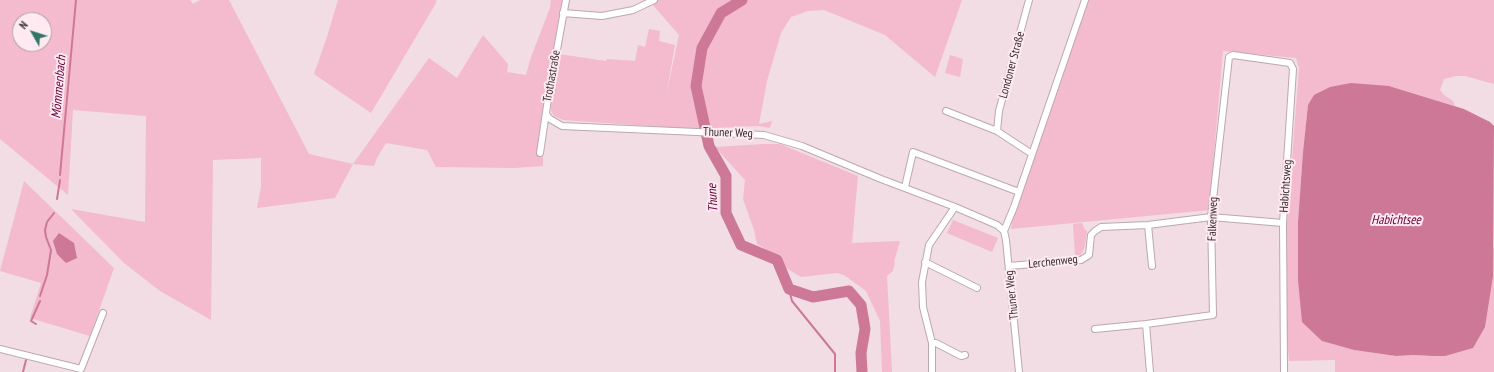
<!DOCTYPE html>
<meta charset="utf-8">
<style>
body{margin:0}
#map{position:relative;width:1494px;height:372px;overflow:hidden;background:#f1dde3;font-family:"PT Sans Narrow",sans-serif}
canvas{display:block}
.north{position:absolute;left:12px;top:12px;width:40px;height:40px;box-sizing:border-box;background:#feeaf0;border:1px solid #ae9fa4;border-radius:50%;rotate:309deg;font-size:11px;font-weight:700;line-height:16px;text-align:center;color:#362f31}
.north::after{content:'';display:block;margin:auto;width:14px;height:18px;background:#317466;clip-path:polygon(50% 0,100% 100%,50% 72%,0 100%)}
</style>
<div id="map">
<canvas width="1494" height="372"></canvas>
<div class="north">N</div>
</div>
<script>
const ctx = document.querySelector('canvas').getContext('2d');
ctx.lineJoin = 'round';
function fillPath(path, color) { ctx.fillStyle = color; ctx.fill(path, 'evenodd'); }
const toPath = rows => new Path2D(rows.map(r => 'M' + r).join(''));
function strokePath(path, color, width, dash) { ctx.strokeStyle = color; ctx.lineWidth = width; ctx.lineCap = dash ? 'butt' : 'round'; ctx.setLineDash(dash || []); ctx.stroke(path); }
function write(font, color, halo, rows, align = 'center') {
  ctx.font = font + ' "PT Sans Narrow",sans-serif'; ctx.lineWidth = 4; ctx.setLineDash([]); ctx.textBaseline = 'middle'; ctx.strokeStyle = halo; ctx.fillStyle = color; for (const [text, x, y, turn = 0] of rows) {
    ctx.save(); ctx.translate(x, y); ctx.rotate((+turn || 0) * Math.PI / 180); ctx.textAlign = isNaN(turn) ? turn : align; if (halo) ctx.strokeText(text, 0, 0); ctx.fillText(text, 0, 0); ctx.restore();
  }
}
fillPath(toPath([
 [0,0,190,0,193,4,200,0,229,0,309,154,353,164,429,58,457,78,483,35,508,64,507,72,526,75,531,57,550,8,551,0,562,0,543,108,543,166,515,168,436,167,427,150,386,143,377,158,374,166,353,164,335,198,257,208,261,187,261,158,213,160,211,320,160,291,124,263,71,209,145,222,146,116,73,110,68,195,0,139],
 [20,20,44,20,44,44,20,44],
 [338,0,436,0,436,3,371,113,314,74,327,37],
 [658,0,962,0,935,77,885,35,824,10,808,11,791,17,781,33,767,81,759,124,772,121,770,128,758,126,691,129,563,120,554,116,551,111,551,99,559,54,606,61,607,59,635,61,638,45,645,47,649,29,660,31,659,41,675,45,666,96,679,35,652,4],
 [1086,0,1494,0,1494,84,1465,76,1456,76,1444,79,1440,90,1444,95,1453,101,1455,106,1389,86,1308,105,1303,152,1298,222,1323,341,1354,350,1396,356,1413,355,1433,356,1494,247,1494,372,1335,372,1335,360,1289,361,1287,336,1287,224,1299,68,1296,58,1223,51,1209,210,1011,229,1016,202],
 [950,55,963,59,960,77,945,73],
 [764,144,780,144,858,176,852,243,900,241,894,262,895,262,893,271,887,276,892,372,882,372,880,321,866,291,844,275,837,273,801,277,786,268,777,256,757,244,754,230,743,199,745,180,715,147],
 [24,181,114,268,90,336,30,318,41,283,0,271],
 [953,220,998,238,992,252,947,233],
 [1082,223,1085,230,1087,231,1085,246,1083,251,1080,255,1075,256,1073,224]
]), '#f3bbcd');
fillPath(toPath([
 [1351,83,1389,86,1464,109,1490,122,1494,126,1493,276,1485,327,1473,348,1445,356,1433,356,1413,355,1396,356,1354,350,1322,341,1302,322,1298,280,1298,222,1303,152,1308,105,1314,95,1330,87],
 [59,233,74,243,77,258,66,263,57,254,53,241]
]), '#cd7897');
strokePath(toPath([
 [60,175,76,0],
 [57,199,60,180],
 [789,289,792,301,835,354,835,372],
 [40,296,47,275,51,250,46,237,45,230,47,222,54,213],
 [36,324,31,321,40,301],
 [23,372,26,360]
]), '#cd7897', 2);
strokePath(toPath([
 [742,0,721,13,702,48,696,86,709,146,726,176,726,213,741,245,777,260,789,289,813,297,849,291,861,305,865,329,861,353,862,372]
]), '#cd7897', 11);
const minor = toPath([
 [563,13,602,16,633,10,654,0],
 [946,111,997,131,1032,154],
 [546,114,550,119,562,126,764,135,802,146,881,179,955,207,997,225,1004,231,1006,240,1019,372],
 [997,131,999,111,1029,0],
 [540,153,548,99,566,0],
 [905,187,913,152,1019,192],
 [1148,225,1152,266],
 [1004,231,1014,207,1085,0],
 [925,262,977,288],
 [1009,266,1081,260,1089,255,1091,235,1095,231,1101,227,1148,225,1211,217,1283,223],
 [1095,329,1146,324],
 [932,343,936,343,961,356,965,355],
 [0,349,81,369,103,313],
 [932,372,932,343,923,307,922,282,929,245,955,207],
 [1150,372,1146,324,1213,315,1211,217,1229,57,1233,55,1290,63,1293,69,1283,223,1284,372]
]);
strokePath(minor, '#bca8ae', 8);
strokePath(minor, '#fff', 6);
write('12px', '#362f31', '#feeaf0', [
 ["Londoner Straße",1012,65,-75],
 ["Trothastraße",552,76,-80],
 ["Thuner Weg",728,133,2],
 ["Habichtsweg",1286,186,-86],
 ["Falkenweg",1213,219,-88],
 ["Lerchenweg",1053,262,-6],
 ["Thuner Weg",1012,295,-96]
]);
write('italic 13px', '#6b0039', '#feeaf0', [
 ["Mömmenbach",59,87,-85],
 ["Thune",713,198,-93],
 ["Habichtsee",1396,220]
]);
</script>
